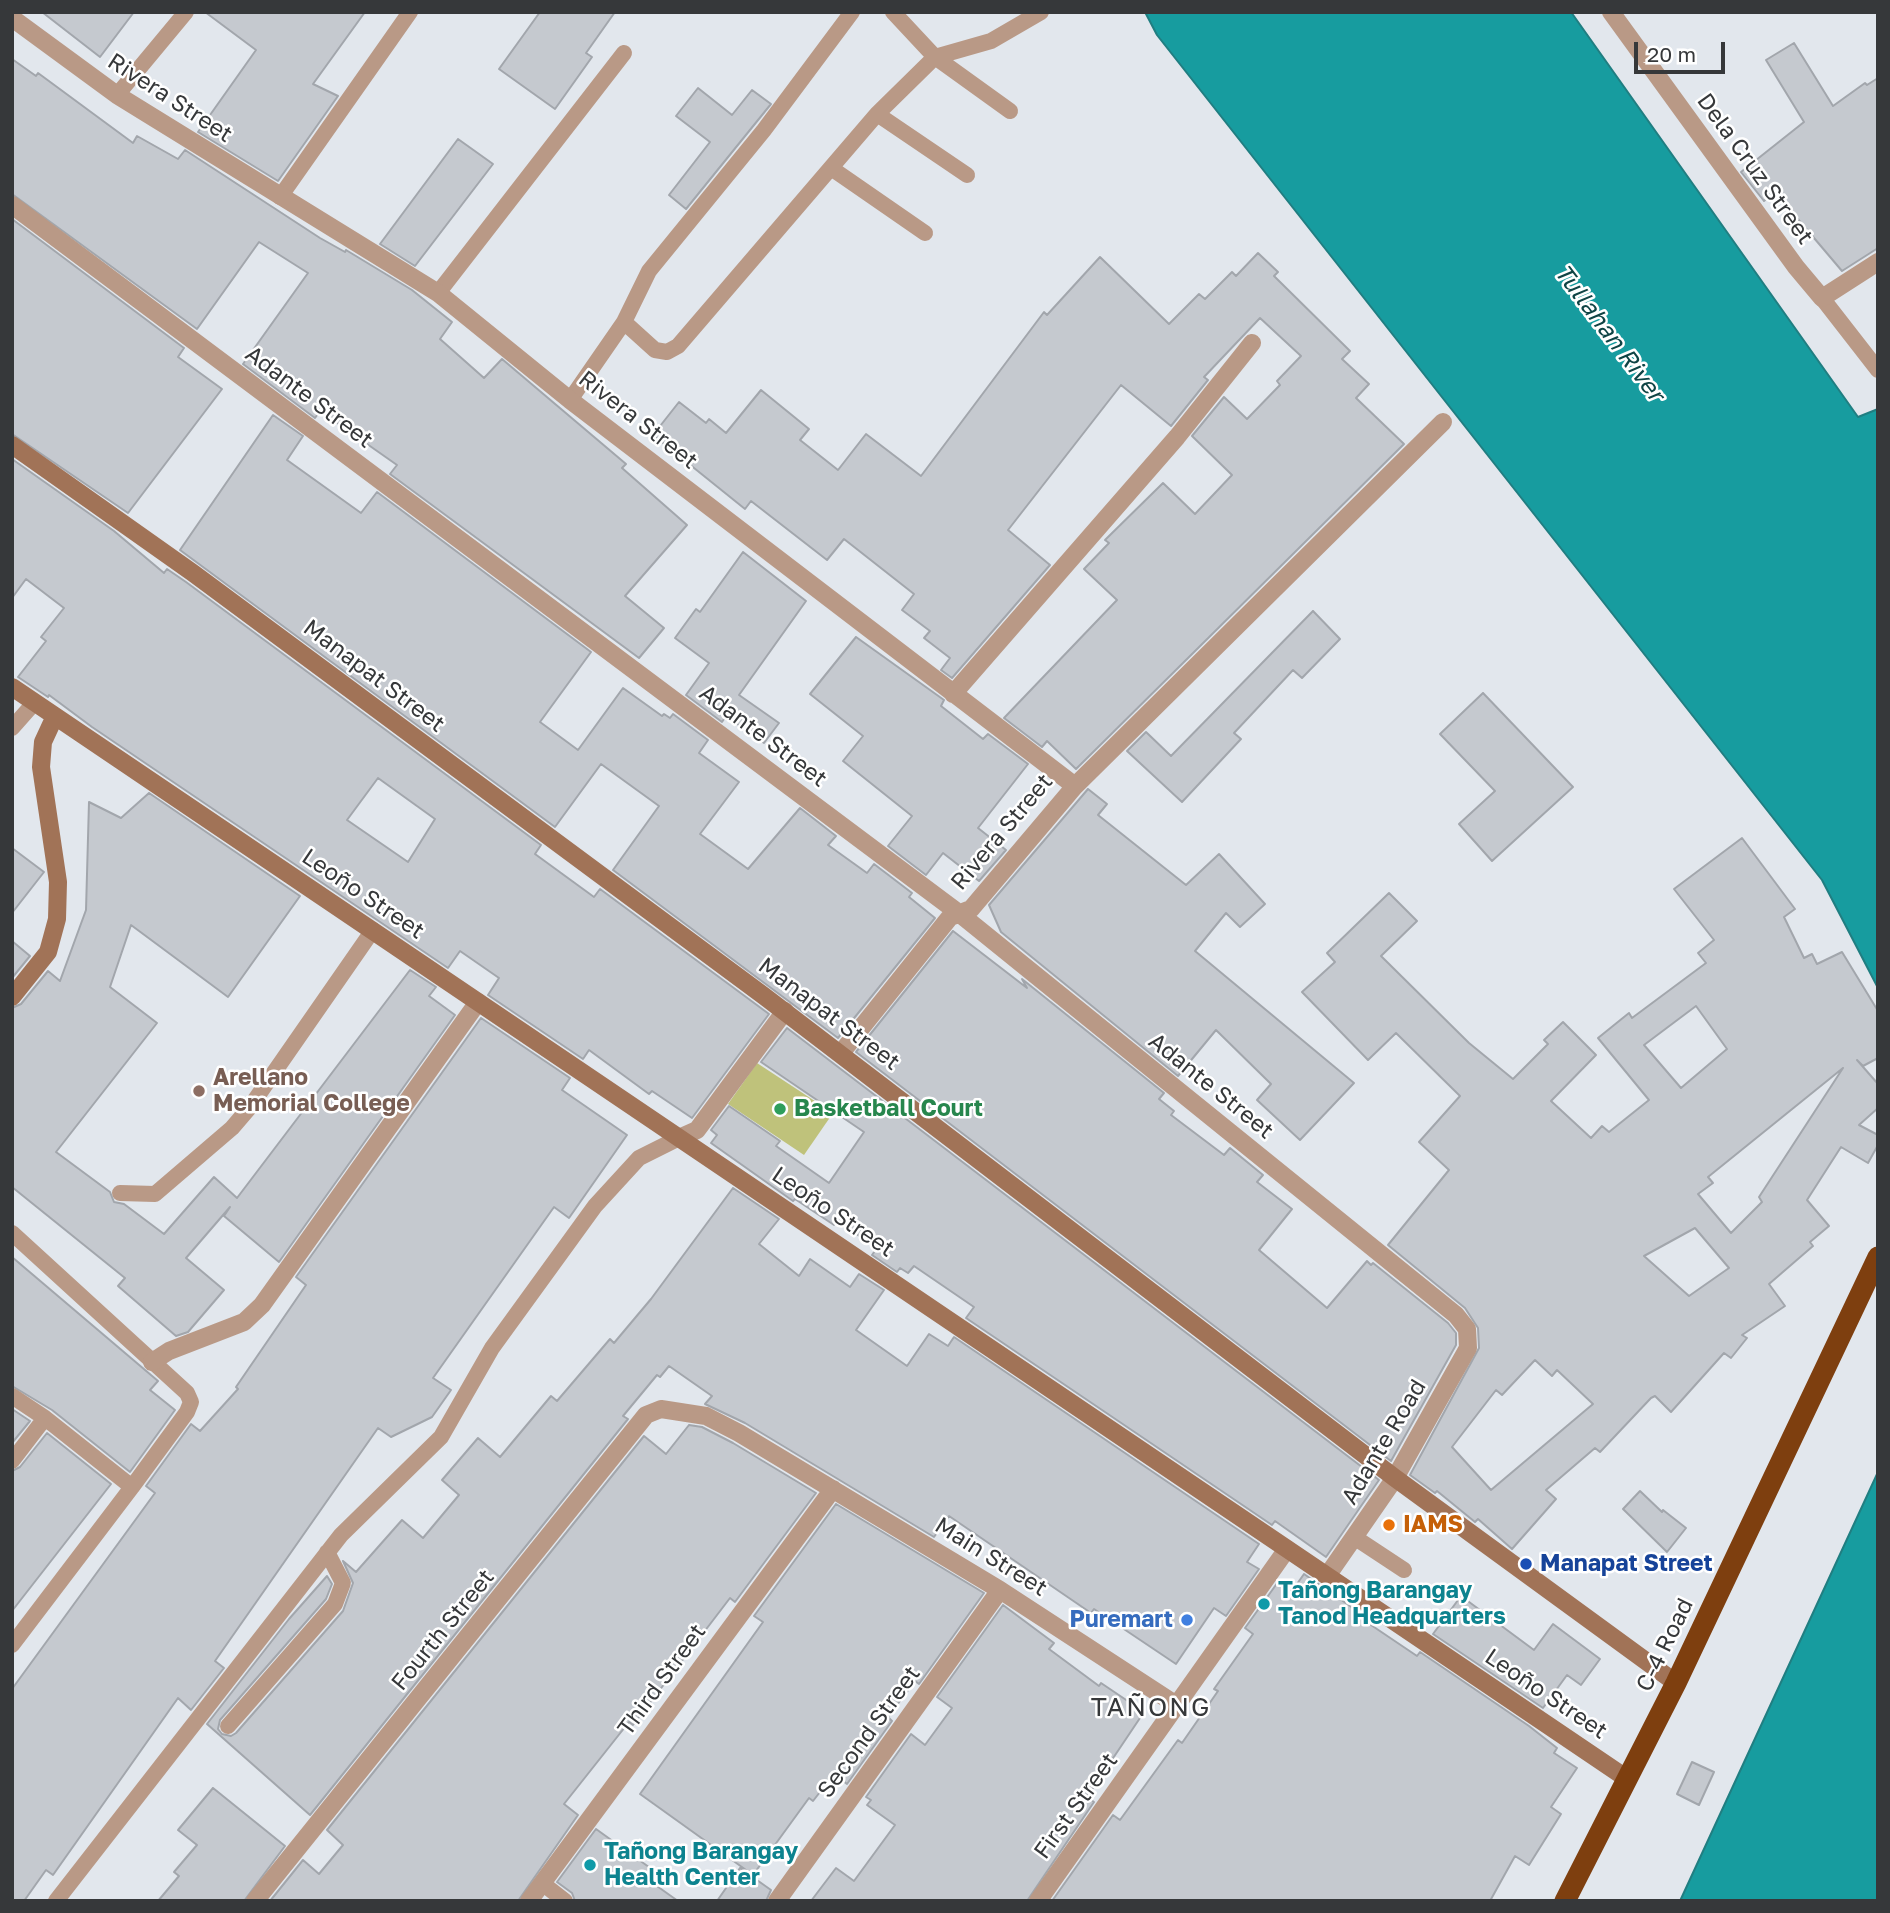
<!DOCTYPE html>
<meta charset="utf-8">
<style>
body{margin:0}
#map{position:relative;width:1890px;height:1913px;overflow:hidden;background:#e2e7ed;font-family:"Golos Text",sans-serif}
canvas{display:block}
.frame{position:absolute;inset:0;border:14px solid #36383a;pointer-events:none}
.scale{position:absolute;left:1634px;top:42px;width:91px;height:32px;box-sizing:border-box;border:4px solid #36383a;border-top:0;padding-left:9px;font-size:21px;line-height:24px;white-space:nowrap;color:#36383a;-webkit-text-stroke:5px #fff;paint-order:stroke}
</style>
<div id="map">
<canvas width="1890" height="1913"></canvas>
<div class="frame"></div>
<div class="scale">20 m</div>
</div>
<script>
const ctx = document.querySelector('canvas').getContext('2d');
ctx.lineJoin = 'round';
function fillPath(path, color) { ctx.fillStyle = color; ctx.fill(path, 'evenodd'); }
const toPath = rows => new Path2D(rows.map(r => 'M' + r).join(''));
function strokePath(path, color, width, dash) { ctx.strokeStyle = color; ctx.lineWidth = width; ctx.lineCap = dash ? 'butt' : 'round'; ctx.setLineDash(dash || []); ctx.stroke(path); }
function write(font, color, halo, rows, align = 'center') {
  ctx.font = font + ' "Golos Text",sans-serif'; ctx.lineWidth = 5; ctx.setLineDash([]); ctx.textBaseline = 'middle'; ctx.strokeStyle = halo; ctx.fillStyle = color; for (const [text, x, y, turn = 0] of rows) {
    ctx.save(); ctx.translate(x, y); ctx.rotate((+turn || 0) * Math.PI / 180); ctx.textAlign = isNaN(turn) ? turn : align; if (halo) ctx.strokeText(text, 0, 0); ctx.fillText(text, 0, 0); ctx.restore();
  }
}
fillPath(toPath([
 [757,1063,833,1113,804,1155,728,1104]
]), '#bfc27b');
const water = toPath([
 [1145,12,1571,12,1858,417,1878,409,1878,988,1822,880,1157,35,1145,12],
 [1878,1472,1878,1901,1680,1901,1878,1472]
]);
fillPath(water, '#179c9f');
strokePath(water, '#207e81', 2);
const building = toPath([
 [42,12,134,12,100,57,42,12],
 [205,12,365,12,313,84,338,96,278,181,198,132,256,50,205,12],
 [540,12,615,12,586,53,592,57,555,109,499,69,540,12],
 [1794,43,1833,106,1865,83,1867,85,1878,78,1878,248,1842,271,1775,192,1764,201,1741,172,1804,122,1766,60,1794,43],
 [12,59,36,76,38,73,133,143,137,136,178,159,185,150,320,238,345,252,346,250,412,290,452,322,440,339,484,378,502,359,626,464,622,468,687,525,625,596,664,628,639,658,390,474,397,465,320,411,315,418,243,364,308,273,259,242,197,329,12,194,12,59],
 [698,88,732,115,752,90,771,104,686,209,669,195,710,142,676,116,698,88],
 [458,139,493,164,415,266,380,244,458,139],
 [12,219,184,348,178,357,222,389,128,513,12,434,12,219],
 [1258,253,1278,272,1274,276,1350,351,1342,359,1369,384,1356,398,1404,444,1076,769,1047,741,1042,747,1004,718,1117,600,1084,569,1109,543,1105,540,1163,483,1195,514,1232,475,1192,436,1224,397,1247,419,1280,385,1277,381,1301,356,1260,318,1204,377,1208,380,1171,426,1121,385,1008,530,1050,565,952,678,941,670,950,658,924,638,930,631,902,610,914,594,844,539,827,560,751,501,745,509,653,435,679,402,706,423,709,419,726,433,761,390,809,429,800,440,838,470,866,434,921,476,1044,312,1047,315,1100,257,1169,324,1199,294,1205,299,1232,272,1236,276,1258,253],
 [273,415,303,436,287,460,361,513,377,492,591,652,540,722,578,750,623,688,662,716,664,714,670,718,673,714,708,740,699,753,739,782,700,834,748,869,800,808,836,836,828,845,867,873,874,864,912,893,909,897,935,918,838,1038,613,870,659,806,601,764,555,827,180,550,273,415],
 [12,459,114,531,164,573,167,569,186,582,541,845,535,854,594,897,600,889,769,1014,692,1118,652,1091,649,1094,589,1050,583,1059,488,995,499,978,460,951,448,968,92,727,49,695,48,697,18,677,46,641,41,637,64,608,26,579,12,598,12,459],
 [378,778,435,819,408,862,347,820,378,778],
 [743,552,806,601,739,695,779,723,764,743,726,716,722,722,686,695,709,663,675,638,696,609,700,612,743,552],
 [1313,611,1340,639,1302,678,1293,670,1234,733,1241,739,1182,802,1127,751,1146,732,1171,756,1313,611],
 [856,637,944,700,941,706,983,739,988,734,1028,764,978,828,1006,850,979,881,943,853,926,875,888,846,912,816,843,761,863,736,810,694,856,637],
 [1483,693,1573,787,1492,861,1459,824,1495,791,1440,734,1483,693],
 [1088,789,1107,804,1098,815,1186,885,1219,854,1265,904,1240,927,1226,913,1195,951,1354,1083,1300,1140,1257,1100,1271,1084,1216,1030,1178,1076,1001,932,989,905,1088,789],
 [149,793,300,896,228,997,131,925,110,987,157,1023,56,1152,110,1192,114,1202,124,1204,164,1234,214,1177,237,1198,410,970,436,987,429,996,455,1015,279,1262,224,1216,230,1207,186,1258,224,1290,188,1332,176,1336,118,1286,125,1278,12,1187,12,1008,21,1004,48,971,60,981,86,910,89,802,121,818,149,793],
 [1742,838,1795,909,1784,917,1804,958,1812,954,1817,964,1842,952,1878,1011,1878,1058,1863,1066,1857,1060,1878,1084,1878,1108,1859,1125,1878,1135,1878,1145,1868,1163,1841,1147,1807,1200,1829,1226,1810,1242,1813,1246,1769,1284,1785,1306,1742,1335,1747,1338,1731,1358,1724,1353,1671,1412,1655,1396,1651,1398,1600,1452,1595,1448,1546,1490,1556,1499,1512,1549,1478,1519,1475,1522,1437,1491,1435,1493,1410,1475,1479,1348,1478,1328,1465,1308,1388,1245,1449,1170,1419,1142,1460,1096,1396,1033,1368,1060,1302,992,1335,962,1327,953,1389,893,1417,921,1381,956,1469,1043,1513,1079,1548,1044,1544,1040,1563,1022,1596,1055,1551,1101,1591,1138,1602,1126,1609,1132,1649,1100,1598,1038,1629,1013,1632,1018,1706,963,1698,953,1714,940,1674,889,1742,838],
 [1696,1006,1727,1049,1681,1088,1644,1045,1696,1006],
 [1843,1068,1759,1197,1762,1202,1731,1233,1698,1194,1713,1183,1708,1177,1843,1068],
 [1695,1228,1729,1268,1689,1296,1644,1256,1695,1228],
 [1535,1360,1552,1376,1557,1370,1593,1404,1491,1490,1452,1447,1496,1390,1502,1395,1535,1360],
 [12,848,44,872,12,913,12,848],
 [953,931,1027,988,1022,979,1164,1093,1159,1099,1174,1111,1171,1115,1224,1155,1230,1148,1263,1175,1257,1182,1292,1209,1259,1250,1327,1308,1367,1261,1371,1265,1373,1263,1448,1323,1456,1333,1456,1345,1391,1461,856,1052,953,931],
 [12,941,30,956,12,978,12,941],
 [481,1018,570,1078,562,1090,627,1135,569,1218,554,1207,433,1378,451,1390,432,1417,391,1437,378,1428,215,1661,224,1668,191,1710,178,1698,53,1875,46,1870,24,1901,12,1901,12,1689,155,1493,146,1486,191,1424,200,1431,238,1389,236,1387,306,1285,296,1277,481,1018],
 [787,1028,1379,1480,1326,1557,1275,1521,1272,1525,966,1318,974,1307,914,1266,908,1273,900,1268,897,1272,872,1255,877,1248,837,1221,834,1225,795,1199,793,1201,711,1143,717,1135,711,1130,729,1106,780,1141,776,1146,829,1183,864,1132,761,1062,787,1028],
 [733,1188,779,1219,759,1244,799,1276,810,1259,850,1287,859,1274,884,1290,856,1330,907,1366,929,1334,948,1346,954,1337,1259,1544,1247,1562,1259,1569,1226,1616,1214,1608,1176,1664,1094,1609,1091,1613,949,1516,934,1537,745,1423,705,1404,712,1396,669,1366,660,1377,657,1375,623,1416,628,1419,310,1815,207,1724,289,1619,327,1576,332,1584,326,1599,220,1720,218,1729,222,1734,231,1736,236,1733,343,1611,353,1583,343,1561,356,1572,402,1520,423,1538,459,1495,442,1480,478,1438,500,1457,551,1396,557,1401,610,1339,614,1343,651,1299,733,1188],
 [12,1257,158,1381,150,1390,175,1410,130,1472,52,1410,12,1386,12,1257],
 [12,1409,30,1421,12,1443,12,1409],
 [689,1425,702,1427,733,1443,816,1493,735,1602,730,1598,633,1725,629,1722,564,1804,578,1815,518,1901,270,1901,303,1860,319,1874,343,1845,327,1830,644,1436,666,1454,689,1425],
 [47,1433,111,1484,12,1611,12,1471,20,1467,47,1433],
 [1640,1491,1662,1512,1663,1510,1686,1528,1667,1552,1623,1509,1640,1491],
 [836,1504,984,1593,919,1684,915,1681,888,1717,892,1721,847,1784,834,1774,813,1801,809,1798,753,1875,640,1794,763,1622,754,1616,836,1504],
 [1304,1574,1373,1622,1371,1625,1417,1656,1420,1652,1529,1726,1557,1748,1554,1753,1577,1768,1551,1807,1561,1814,1529,1865,1515,1856,1490,1901,1052,1901,1113,1815,1120,1820,1178,1740,1182,1743,1218,1691,1214,1689,1253,1634,1245,1628,1278,1582,1292,1591,1304,1574],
 [1461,1596,1534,1650,1553,1624,1600,1659,1581,1685,1567,1675,1543,1708,1433,1634,1461,1596],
 [1003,1605,1054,1643,1049,1649,1099,1686,1101,1683,1144,1712,1087,1797,1094,1802,1027,1901,811,1901,836,1868,854,1881,895,1825,867,1805,871,1800,866,1797,911,1734,925,1745,952,1708,937,1697,1003,1605],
 [1692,1762,1714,1772,1699,1805,1677,1794,1692,1762],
 [213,1788,285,1846,244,1901,158,1901,179,1876,174,1872,197,1845,178,1830,213,1788],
 [596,1829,653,1870,647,1879,678,1901,575,1901,572,1893,557,1882,596,1829],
 [740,1868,771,1890,766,1901,717,1901,740,1868]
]);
fillPath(building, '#c5c9cf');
strokePath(building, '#a2a6ac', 2);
strokePath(toPath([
 [893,12,935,57,1010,111],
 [117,95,186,12],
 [877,114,967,175],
 [831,168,925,233],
 [280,197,410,12],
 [438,293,624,53],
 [1822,298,1878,370],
 [624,322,649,271,764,130,852,12],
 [570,400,624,322,655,350,667,352,678,346,877,114,935,57,991,41,1041,12],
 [12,728,35,702],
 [120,1193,155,1194,232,1128,250,1107,373,930],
 [12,1233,187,1393,191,1402,187,1412,132,1487],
 [12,1396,45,1418,132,1487,12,1645],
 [12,1461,45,1418],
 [1354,1537,1404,1570],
 [228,1726,335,1604,343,1583,327,1552],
 [542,1883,565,1901],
 [56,1901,341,1535,441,1437,492,1348,595,1206,639,1158,679,1138]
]), '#b99986', 16);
strokePath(toPath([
 [1611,12,1796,267,1822,298,1878,262],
 [12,18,117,95,438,293,570,400,1075,786],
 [12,205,960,914,1456,1315,1467,1329,1468,1348,1395,1478,1327,1576],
 [953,694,1177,437,1252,343],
 [841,1053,950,917,971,909,1075,786,1443,422],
 [679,1138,697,1130,785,1011],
 [152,1362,169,1351,244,1322,262,1305,478,1002],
 [255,1901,646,1415,661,1409,706,1416,739,1433,1000,1590,1178,1706],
 [529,1901,833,1489],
 [777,1901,1000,1590],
 [1038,1901,1287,1549]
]), '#b99986', 18);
strokePath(toPath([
 [12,445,193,573,764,996,1395,1478,1676,1683],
 [12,687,1626,1778],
 [12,997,48,952,57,919,58,882,41,767,43,742,55,716]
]), '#a17357', 18);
strokePath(toPath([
 [1565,1901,1676,1683,1878,1257]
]), '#7e3f0f', 21);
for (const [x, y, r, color] of [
 [199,1091,7,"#8d6e63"],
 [780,1109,7,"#2e9e5b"],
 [1389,1525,7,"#e8710a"],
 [1526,1564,7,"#1a4fb4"],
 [1264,1604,7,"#0f9aa8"],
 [1187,1620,7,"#3f7fe0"],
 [590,1865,7,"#0f9aa8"]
]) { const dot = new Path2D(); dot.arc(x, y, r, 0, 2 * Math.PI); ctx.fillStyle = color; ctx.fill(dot); strokePath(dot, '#fff', 2.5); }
write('23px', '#36383a', '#fff', [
 ["Rivera Street",170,98,33],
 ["Dela Cruz Street",1755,169,54],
 ["Adante Street",309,397,37],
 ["Rivera Street",638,420,38],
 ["Manapat Street",374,676,37],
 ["Adante Street",763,736,37],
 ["Rivera Street",1002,832,-50],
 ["Leoño Street",363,894,34],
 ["Manapat Street",829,1014,37],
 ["Adante Street",1211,1086,39],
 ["Leoño Street",833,1212,34],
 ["Adante Road",1384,1442,-59],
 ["Main Street",991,1557,32],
 ["Fourth Street",443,1630,-51],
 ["C-4 Road",1665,1645,-64],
 ["Third Street",662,1680,-54],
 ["Leoño Street",1546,1694,34],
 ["Second Street",869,1732,-54],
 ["First Street",1076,1806,-54]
]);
write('bold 23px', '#785e54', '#fff', [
 ["Arellano",213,1078],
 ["Memorial College",213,1104]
], 'left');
write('bold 23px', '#27864d', '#fff', [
 ["Basketball Court",794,1109]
], 'left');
write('bold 23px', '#c56008', '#fff', [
 ["IAMS",1403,1525]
], 'left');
write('bold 23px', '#164399', '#fff', [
 ["Manapat Street",1540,1564]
], 'left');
write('bold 23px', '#0d838f', '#fff', [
 ["Tañong Barangay",1278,1591],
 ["Tanod Headquarters",1278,1617],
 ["Tañong Barangay",604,1852],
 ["Health Center",604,1878]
], 'left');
write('bold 23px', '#366cbe', '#fff', [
 ["Puremart",1173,1620]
], 'right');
write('italic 24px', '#0f4445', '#fff', [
 ["Tullahan River",1609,333,53]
]);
ctx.letterSpacing = '2px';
write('26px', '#36383a', '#fff', [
 ["TAÑONG",1151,1708]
]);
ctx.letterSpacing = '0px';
</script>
